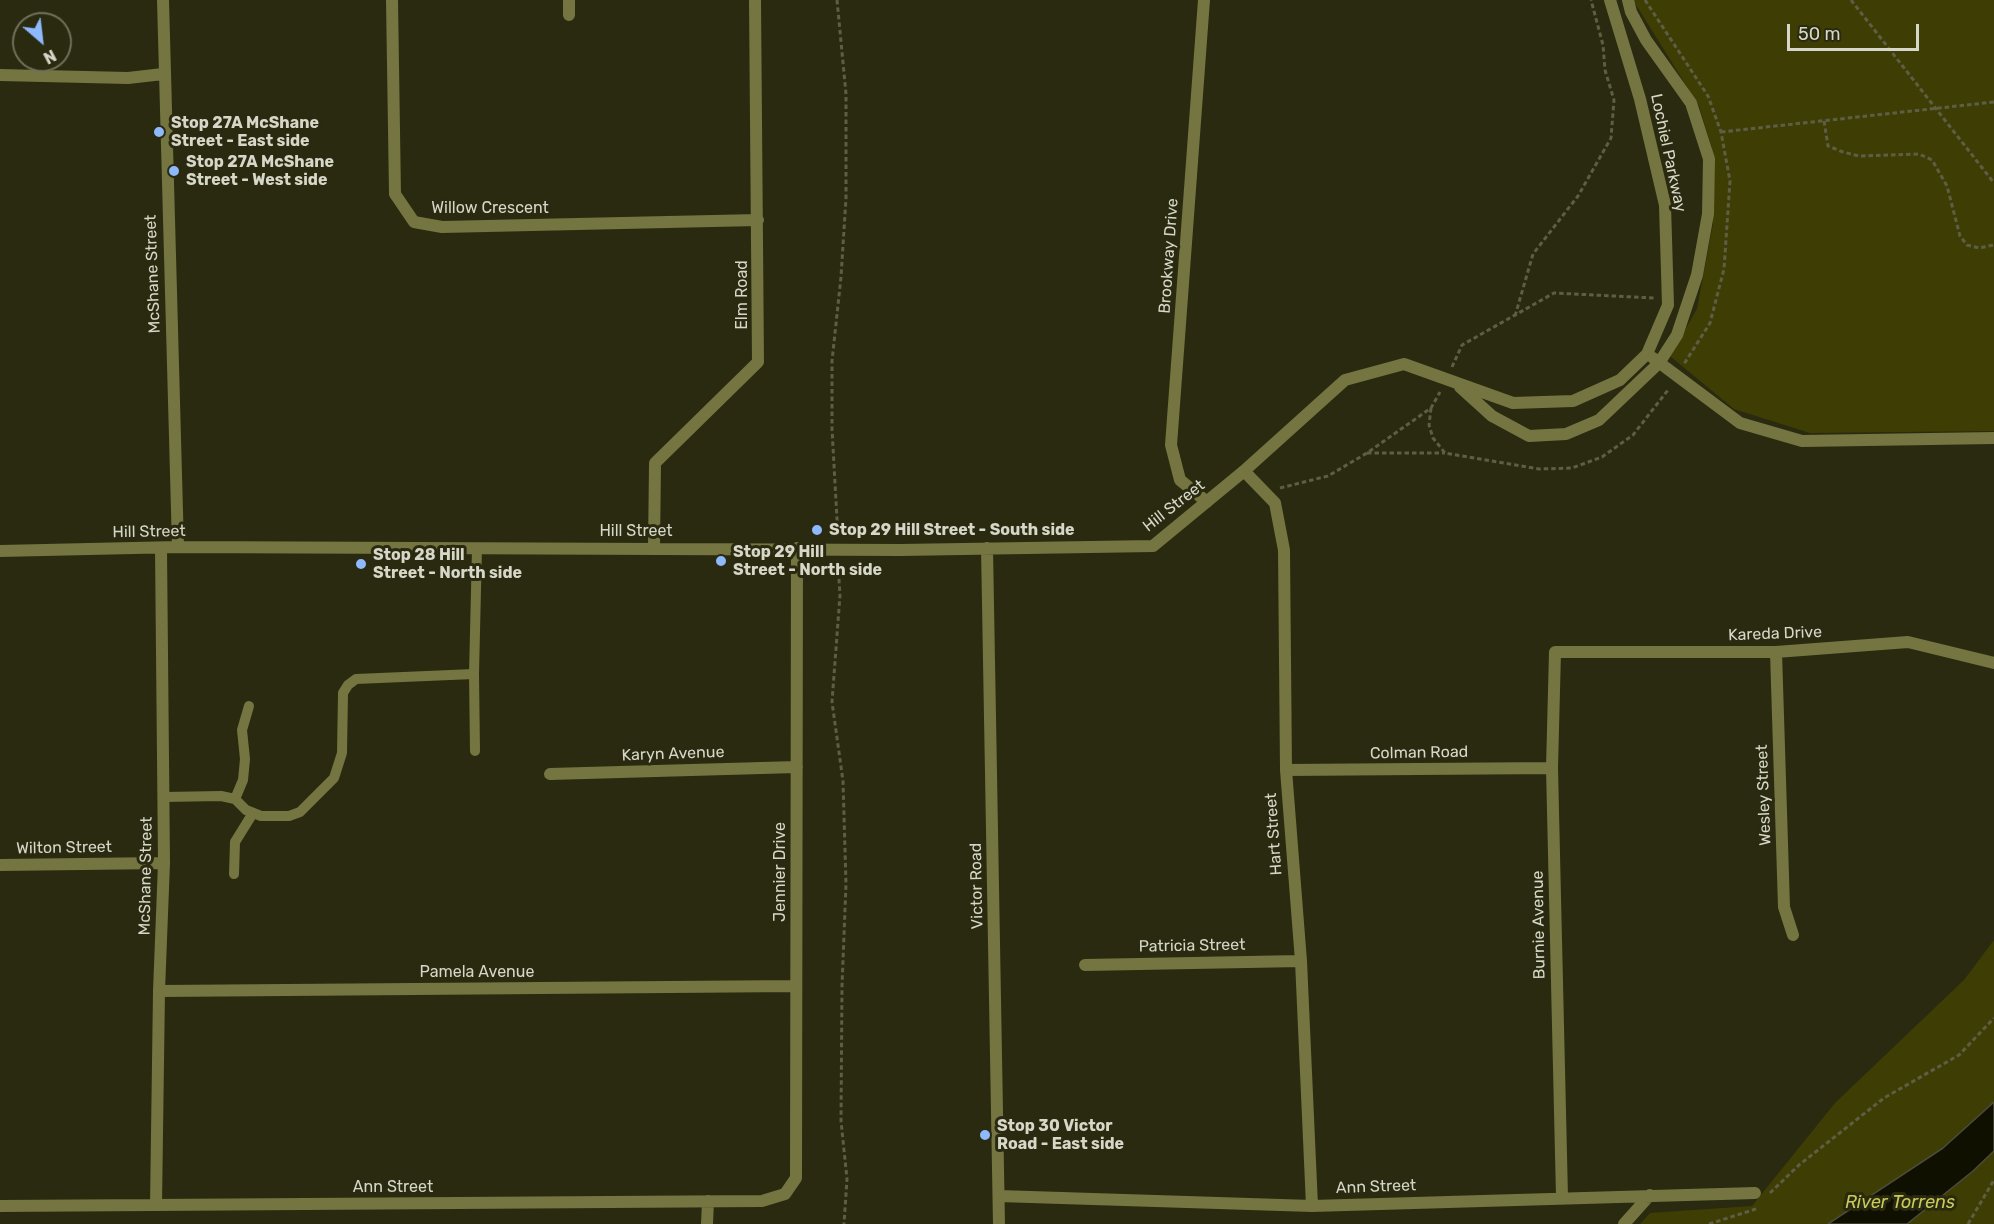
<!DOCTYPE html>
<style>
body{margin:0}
#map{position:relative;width:1994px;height:1224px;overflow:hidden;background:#2a2a10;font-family:Rubik,sans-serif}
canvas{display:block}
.north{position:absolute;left:12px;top:12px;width:60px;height:60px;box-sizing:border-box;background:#2a2a10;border:2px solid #6f6f5a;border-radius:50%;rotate:152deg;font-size:16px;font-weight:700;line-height:24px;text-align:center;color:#d6d7c8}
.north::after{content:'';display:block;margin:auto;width:21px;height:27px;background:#8eb9fd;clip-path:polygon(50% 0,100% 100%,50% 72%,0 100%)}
.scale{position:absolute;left:1787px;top:24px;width:132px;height:27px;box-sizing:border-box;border:3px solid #d6d7c8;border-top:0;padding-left:8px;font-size:18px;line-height:21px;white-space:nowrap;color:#d6d7c8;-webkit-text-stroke:4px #2a2a10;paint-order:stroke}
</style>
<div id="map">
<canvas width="1994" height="1224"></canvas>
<div class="north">N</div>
<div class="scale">50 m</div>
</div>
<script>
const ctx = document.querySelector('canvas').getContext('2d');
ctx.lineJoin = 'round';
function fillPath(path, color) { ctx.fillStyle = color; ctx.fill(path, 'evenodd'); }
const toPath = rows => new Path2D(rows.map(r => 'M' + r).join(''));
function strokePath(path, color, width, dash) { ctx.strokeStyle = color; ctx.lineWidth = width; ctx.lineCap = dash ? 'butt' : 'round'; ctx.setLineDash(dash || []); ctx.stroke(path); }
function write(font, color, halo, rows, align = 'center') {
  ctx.font = font + ' Rubik,sans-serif'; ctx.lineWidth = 6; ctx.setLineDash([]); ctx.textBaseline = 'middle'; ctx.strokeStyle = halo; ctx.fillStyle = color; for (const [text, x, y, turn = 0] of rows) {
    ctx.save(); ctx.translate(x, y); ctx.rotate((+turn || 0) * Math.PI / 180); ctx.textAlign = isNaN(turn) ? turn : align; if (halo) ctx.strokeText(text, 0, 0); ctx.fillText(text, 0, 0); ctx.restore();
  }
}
fillPath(toPath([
 [1633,0,1994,0,1994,431,1810,433,1734,409,1670,356,1697,309,1713,224,1712,148,1699,106],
 [1994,940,1994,1224,1640,1224,1650,1213,1752,1206,1835,1103,1964,980]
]), '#3e3e04');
const water = toPath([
 [1994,1102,1994,1151,1973,1171,1907,1224,1828,1224,1943,1148,1994,1102]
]);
fillPath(water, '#101000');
strokePath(water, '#4b4c3c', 1.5);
strokePath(toPath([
 [837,0,846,94,846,198,841,277,832,361,832,429,838,537],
 [1645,0,1708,96,1721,132,1730,181,1724,269,1710,323,1684,364],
 [1851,0,1994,183],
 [1824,121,1828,146,1843,152,1859,156,1919,154,1932,160,1947,186,1960,236,1967,245,1979,248,1994,245],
 [1721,132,1994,102],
 [1515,316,1533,254,1578,196,1611,138,1614,100,1605,70,1603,45,1591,0],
 [1452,367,1462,345,1554,293,1654,298],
 [1431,408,1429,425,1433,438,1445,453,1539,469,1572,468,1602,457,1633,435,1668,390],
 [1367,453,1445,453],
 [1280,488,1328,476,1367,453,1431,408,1440,392],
 [838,564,840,595,832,702,843,781,846,884,842,986,841,1121,847,1179,844,1224],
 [1770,1193,1799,1165,1884,1098,1959,1055,1994,1018],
 [1709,1224,1759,1208],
 [1968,1224,1994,1180]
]), '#5e5e47', 3, [4.5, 3]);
strokePath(toPath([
 [474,674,475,751],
 [164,797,221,796,235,799,246,810,261,816,289,816,300,812,334,778,342,753,343,693,348,685,356,679,474,674,477,548],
 [235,799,243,780,245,759,242,730,249,706],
 [234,874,235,842,253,813]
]), '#747540', 10);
strokePath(toPath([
 [163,0,178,547],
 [392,0,395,194,414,222,442,227,758,220],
 [569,0,569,15],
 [1204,0,1171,445,1180,480,1207,502],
 [0,75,128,78,163,74],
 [1653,358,1740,423,1802,441,1994,438],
 [1460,387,1492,416,1529,436,1566,434,1599,420,1659,363,1677,335,1697,275,1708,214,1709,159,1691,103,1646,40,1631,12,1628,0],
 [1244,471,1275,503,1284,550,1286,770,1301,961,1312,1206],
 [654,548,655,463,758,362,755,0],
 [987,548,999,1224],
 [0,551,178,547,900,550,1153,546,1244,471,1345,380,1404,364,1513,403,1573,401,1620,380,1647,354,1668,305,1665,205,1640,99,1610,0],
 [1776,652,1784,907,1793,935],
 [1286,770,1552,768],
 [550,774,797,767],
 [0,865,164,863],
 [1085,965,1301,961],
 [159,991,796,986],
 [999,1196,1312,1206,1755,1193],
 [1562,1197,1552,768,1555,652,1776,652,1908,642,1994,663],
 [156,1205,159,991,164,863,161,548],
 [0,1206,762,1201,785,1194,796,1178,797,548],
 [707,1224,708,1201],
 [1624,1224,1650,1195]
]), '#747540', 12);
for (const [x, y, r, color] of [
 [159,132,6,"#8eb9fd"],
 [174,171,6,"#8eb9fd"],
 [817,530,6,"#8eb9fd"],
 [721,561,6,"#8eb9fd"],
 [361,564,6,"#8eb9fd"],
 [985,1135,6,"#8eb9fd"]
]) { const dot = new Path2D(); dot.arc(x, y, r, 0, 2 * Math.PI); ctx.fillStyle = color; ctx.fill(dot); strokePath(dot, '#2a2a10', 2); }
write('bold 16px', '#d6d7c8', '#2a2a10', [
 ["Stop 27A McShane",171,123],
 ["Street - East side",171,141],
 ["Stop 27A McShane",186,162],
 ["Street - West side",186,180],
 ["Stop 29 Hill Street - South side",829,530],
 ["Stop 29 Hill",733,552],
 ["Street - North side",733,570],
 ["Stop 28 Hill",373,555],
 ["Street - North side",373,573],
 ["Stop 30 Victor",997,1126],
 ["Road - East side",997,1144]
], 'left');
write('16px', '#d6d7c8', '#2a2a10', [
 ["Lochiel Parkway",1668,153,78],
 ["Willow Crescent",490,208],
 ["Brookway Drive",1169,256,-86],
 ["McShane Street",153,274,-92],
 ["Elm Road",742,295,-90],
 ["Hill Street",1174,506,-38],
 ["Hill Street",636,531],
 ["Hill Street",149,532,-1],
 ["Kareda Drive",1775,634,-2],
 ["Colman Road",1419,753,-1],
 ["Karyn Avenue",673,754,-2],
 ["Wesley Street",1764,795,-92],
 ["Hart Street",1274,834,-94],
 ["Wilton Street",64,848,-1],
 ["Jennier Drive",780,872,-90],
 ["McShane Street",146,876,-89],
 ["Victor Road",977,886,-91],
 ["Burnie Avenue",1539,925,-91],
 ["Patricia Street",1192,946,-1],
 ["Pamela Avenue",477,972],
 ["Ann Street",393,1187],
 ["Ann Street",1376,1187,-2]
]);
write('italic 18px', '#c9ca59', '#2a2a10', [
 ["River Torrens",1900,1203]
]);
</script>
